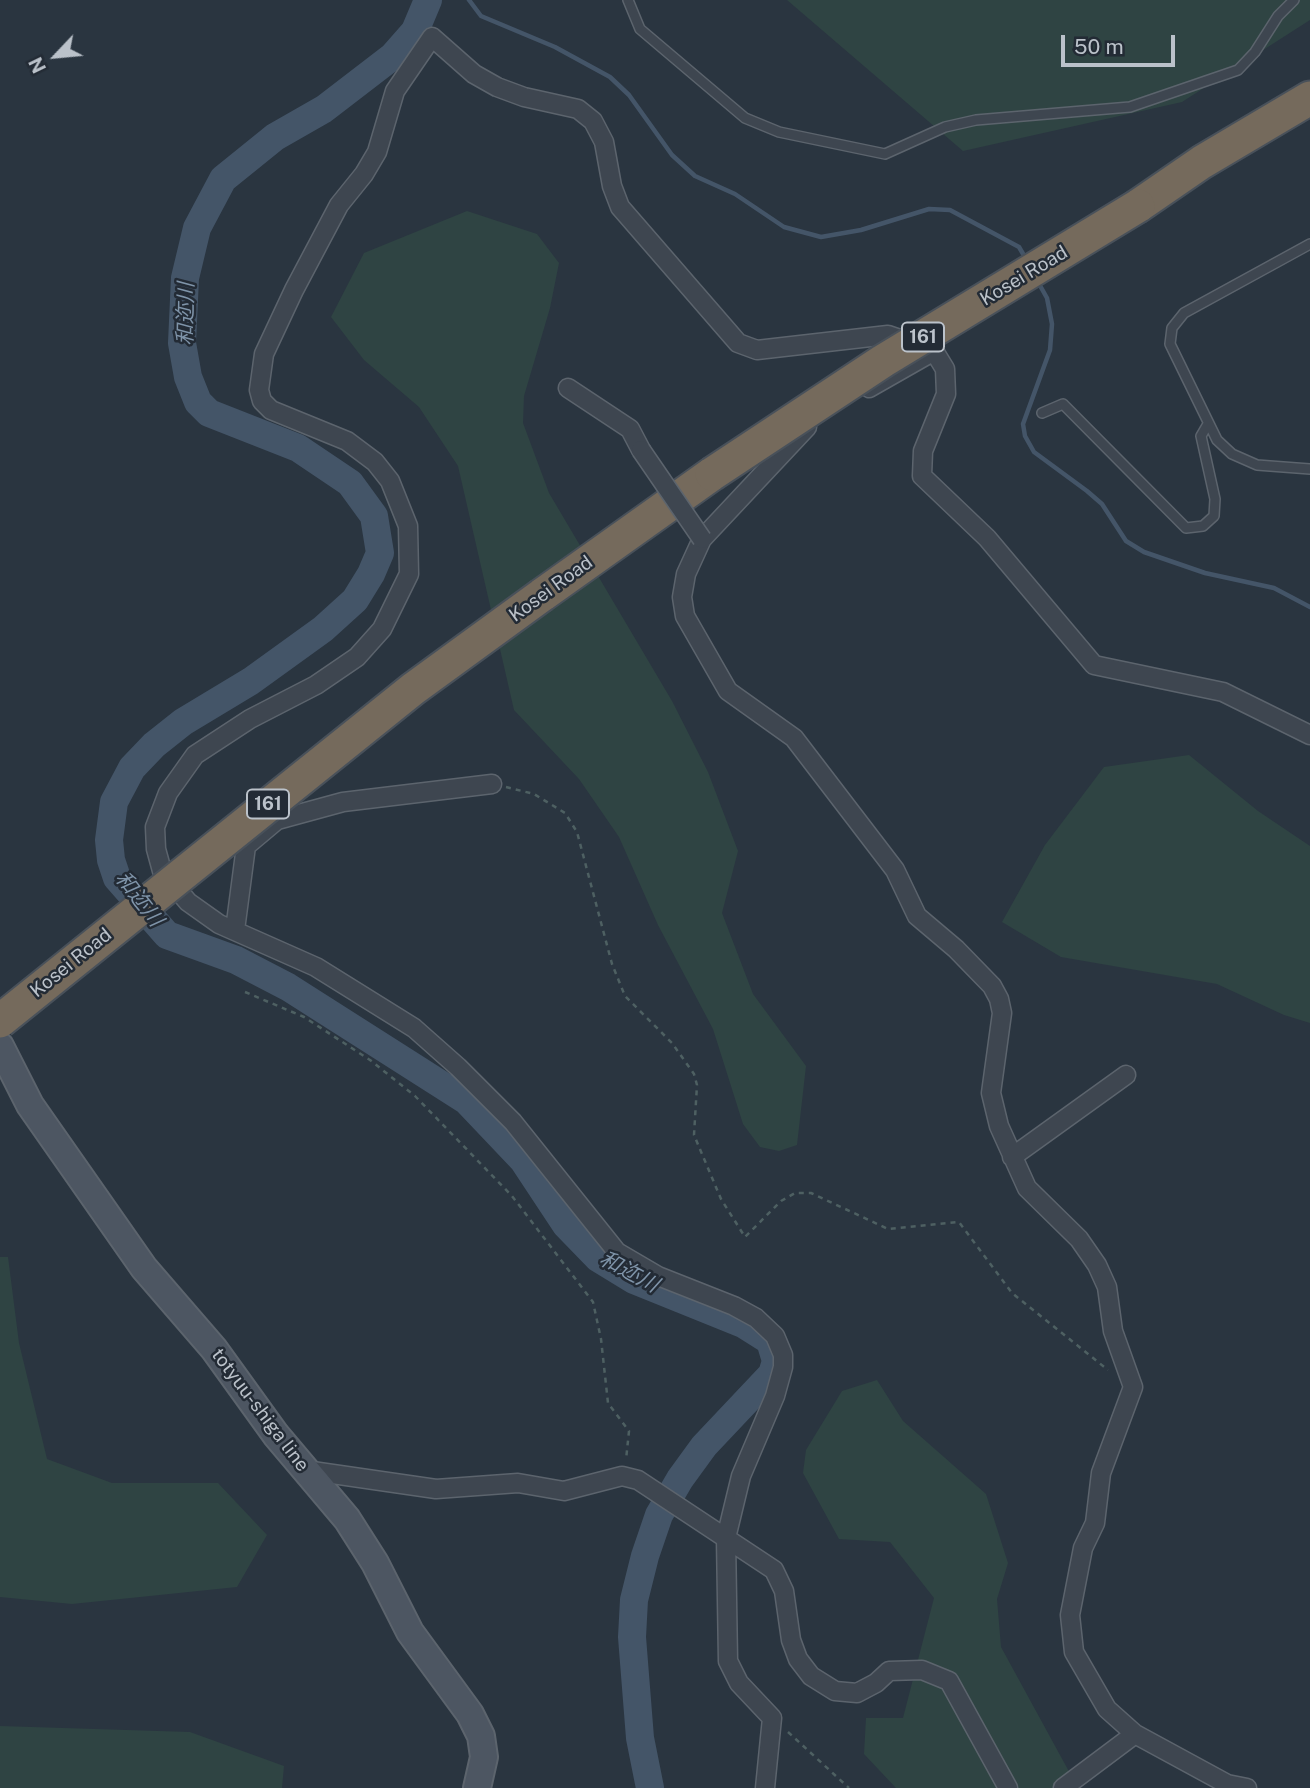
<!DOCTYPE html>
<meta charset="utf-8">
<style>
body{margin:0}
#map{position:relative;width:1310px;height:1788px;overflow:hidden;background:#2a3540;font-family:"Public Sans",sans-serif}
canvas{display:block}
.north{position:absolute;left:21px;top:21px;width:70px;height:70px;-webkit-text-stroke:5px #232b35;paint-order:stroke;rotate:244deg;font-size:19px;font-weight:700;line-height:28px;text-align:center;color:#bbc2ca}
.north::after{content:'';display:block;margin:auto;width:24px;height:32px;background:#bbc2ca;clip-path:polygon(50% 0,100% 100%,50% 72%,0 100%)}
.scale{position:absolute;left:1061px;top:35px;width:114px;height:32px;box-sizing:border-box;border:4px solid #bbc2ca;border-top:0;padding-left:9px;font-size:21px;line-height:24px;white-space:nowrap;color:#bbc2ca;-webkit-text-stroke:5px #232b35;paint-order:stroke}
</style>
<div id="map">
<canvas width="1310" height="1788"></canvas>
<div class="north">N</div>
<div class="scale">50 m</div>
</div>
<script>
const ctx = document.querySelector('canvas').getContext('2d');
ctx.lineJoin = 'round';
function fillPath(path, color) { ctx.fillStyle = color; ctx.fill(path, 'evenodd'); }
const toPath = rows => new Path2D(rows.map(r => 'M' + r).join(''));
function strokePath(path, color, width, dash) { ctx.strokeStyle = color; ctx.lineWidth = width; ctx.lineCap = dash ? 'butt' : 'round'; ctx.setLineDash(dash || []); ctx.stroke(path); }
function write(font, color, halo, rows, align = 'center') {
  ctx.font = font + ' "Public Sans","Noto Sans JP",sans-serif'; ctx.lineWidth = 5; ctx.setLineDash([]); ctx.textBaseline = 'middle'; ctx.strokeStyle = halo; ctx.fillStyle = color; for (const [text, x, y, turn = 0] of rows) {
    ctx.save(); ctx.translate(x, y); ctx.rotate((+turn || 0) * Math.PI / 180); ctx.textAlign = isNaN(turn) ? turn : align; if (halo) ctx.strokeText(text, 0, 0); ctx.fillText(text, 0, 0); ctx.restore();
  }
}
fillPath(toPath([
 [787,0,1310,0,1310,20,1182,102,963,151],
 [467,211,537,234,559,263,550,308,524,396,523,423,549,493,672,701,708,772,738,851,722,913,753,994,806,1066,797,1145,779,1151,760,1147,743,1124,713,1029,658,925,619,837,579,779,514,710,458,466,419,407,364,360,331,317,364,253],
 [1189,755,1258,811,1310,846,1310,1023,1284,1015,1217,984,1061,957,1002,922,1045,845,1104,767],
 [0,1257,8,1257,19,1343,47,1459,112,1483,218,1483,267,1535,237,1587,72,1604,0,1597],
 [877,1380,903,1421,986,1494,1008,1563,997,1599,1001,1647,1078,1788,896,1788,864,1754,866,1718,903,1718,934,1598,890,1542,839,1539,803,1473,806,1450,842,1391],
 [0,1726,190,1732,284,1766,282,1788,0,1788]
]), '#2f4443');
strokePath(toPath([
 [469,0,481,16,555,47,610,77,629,95,672,155,695,176,735,194,784,227,821,237,861,230,929,209,950,210,1019,247,1026,259],
 [1038,282,1047,298,1052,324,1050,350,1023,424,1025,436,1034,452,1087,491,1102,504,1126,541,1144,552,1205,573,1274,588,1310,607]
]), '#445568', 4.5);
strokePath(toPath([
 [428,0,415,31,393,56,324,109,275,137,223,179,197,228,185,278,182,343,188,377,198,402,209,413,298,448,350,483,374,516,380,553,371,574,355,600,323,629,251,681,183,722,154,745,132,768,114,802,109,840,111,860,117,878,167,935,236,960,288,987,467,1101,523,1160,566,1225,598,1258,634,1280,743,1324,770,1341,776,1361,772,1374,704,1446,680,1479,659,1515,645,1556,634,1600,632,1637,640,1738,650,1788]
]), '#445568', 28);
const lane = toPath([
 [628,0,640,29,745,118,779,132,885,154,945,127,976,120,1130,107,1238,70,1255,52,1278,16,1294,0],
 [1310,244,1184,313,1172,328,1170,344,1217,440,1232,454,1257,465,1310,469],
 [1042,413,1063,404,1186,528,1203,526,1214,516,1215,499,1201,436,1208,424]
]);
const street = toPath([
 [568,388,630,429,641,450],
 [869,388,934,351],
 [807,427,702,539,686,574,682,597,685,616,728,691,794,738,895,870,917,916,956,949,992,986,999,999,1002,1013,991,1093,999,1126,1027,1188,1079,1239,1097,1265,1107,1287,1113,1331,1133,1387,1101,1473,1095,1523,1083,1548,1070,1615,1074,1652,1107,1709,1135,1734],
 [235,930,246,846,277,820,343,802,492,784],
 [1012,1157,1126,1075],
 [305,1470,436,1489,518,1483,564,1491,622,1476,638,1480,774,1570,784,1591,791,1640,798,1659,811,1676,835,1691,857,1693,876,1683,889,1671,922,1670,949,1681,1008,1788],
 [765,1788,772,1718,739,1683,728,1661,726,1538,741,1476,775,1396,783,1367,783,1355,775,1336,756,1318,734,1306,658,1276,617,1252,513,1122,458,1067,414,1028,316,967,219,924,188,902,162,871,156,849,155,827,168,793,195,755,250,719,316,685,357,657,382,629,409,574,408,526,390,481,375,462,347,441,271,410,262,401,259,390,264,354,294,290,339,205,364,174,377,152,395,91,432,37,474,74,497,87,524,97,578,109,593,121,604,142,612,186,620,207,738,343,757,350,888,335,934,351,945,369,946,394,923,451,922,476,987,538,1094,665,1223,692,1310,735],
 [1063,1788,1135,1734,1227,1784,1247,1788]
]);
const secondary = toPath([
 [0,1046,30,1105,144,1268,214,1349,276,1435,347,1519,375,1563,410,1632,470,1714,481,1736,484,1757,477,1788]
]);
const highway = toPath([
 [1138,206,1202,162,1310,98],
 [542,595,712,474]
]);
strokePath(lane, '#5c646d', 12);
strokePath(street, '#5c646d', 21);
strokePath(secondary, '#5c646d', 30);
strokePath(highway, '#49515a', 37);
strokePath(toPath([
 [506,787,534,794,565,813,577,832,612,964,625,996,672,1043,694,1074,697,1085,694,1135,721,1199,745,1237,781,1201,795,1193,811,1193,888,1229,959,1222,1012,1293,1108,1370],
 [245,992,304,1017,370,1060,415,1096,512,1196,593,1302,601,1339,608,1403,629,1431,626,1460],
 [788,1732,849,1788]
]), '#4e6062', 2.5, [5, 5]);
strokePath(lane, '#3e4650', 9);
strokePath(street, '#3e4650', 18);
strokePath(secondary, '#4d5662', 26);
strokePath(highway, '#756a5c', 33);
const streetBridge = toPath([
 [641,450,702,539]
]);
const highwayBridge = toPath([
 [712,474,883,361,1138,206],
 [0,1021,413,689,542,595]
]);
strokePath(streetBridge, '#5c646d', 21, []);
strokePath(highwayBridge, '#49515a', 37, []);
strokePath(streetBridge, '#3e4650', 18);
strokePath(highwayBridge, '#756a5c', 33);
for (const [x, y, w] of [
 [923,337,42],
 [268,804,42]
]) { const box = new Path2D(); box.roundRect(x - w / 2, y - 14.5, w, 29, 5); ctx.fillStyle = '#232b35'; ctx.fill(box); strokePath(box, '#bbc2ca', 2); }
write('bold 18px', '#bbc2ca', null, [
 ["161",923,337],
 ["161",268,804]
]);
write('19px', '#bbc2ca', '#232b35', [
 ["Kosei Road",1024,276,-31],
 ["Kosei Road",551,589,-36],
 ["Kosei Road",71,963,-39],
 ["totyuu-shiga line",260,1410,53]
]);
write('italic 21px', '#7f94a9', '#232b35', [
 ["和迩川",186,314,-89],
 ["和迩川",139,899,52],
 ["和迩川",629,1272,28]
]);
</script>
